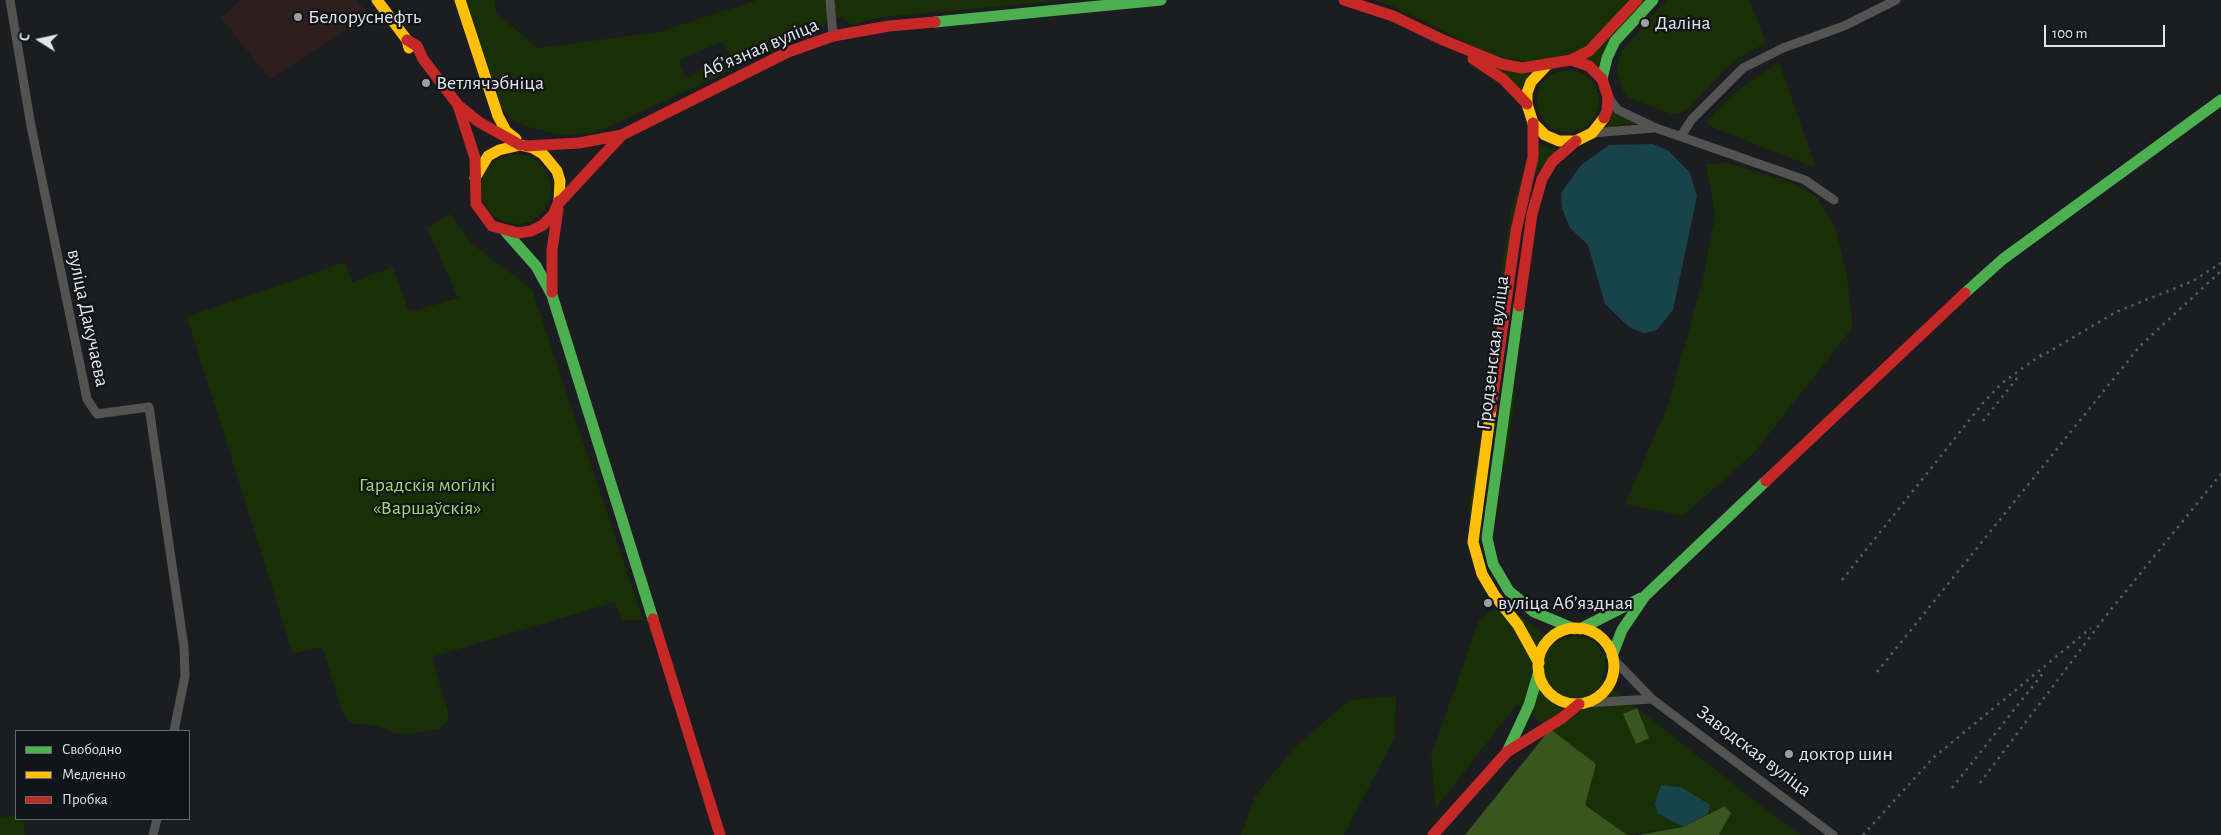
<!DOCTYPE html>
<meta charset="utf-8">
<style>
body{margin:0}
#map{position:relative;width:2221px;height:835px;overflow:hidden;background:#1b1d20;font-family:"Alegreya Sans",sans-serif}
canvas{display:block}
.legend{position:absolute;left:15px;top:730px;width:175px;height:90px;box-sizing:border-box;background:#111418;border:1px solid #65686b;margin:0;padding:6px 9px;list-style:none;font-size:15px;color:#e3e5e8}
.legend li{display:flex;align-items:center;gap:10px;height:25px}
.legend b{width:25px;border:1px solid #65686b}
.north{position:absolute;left:15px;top:15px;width:50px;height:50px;-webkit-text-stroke:4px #111418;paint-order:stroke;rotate:280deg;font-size:14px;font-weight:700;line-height:20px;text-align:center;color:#e3e5e8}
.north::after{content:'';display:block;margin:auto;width:18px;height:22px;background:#e3e5e8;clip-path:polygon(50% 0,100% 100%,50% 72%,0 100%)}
.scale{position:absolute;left:2044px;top:25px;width:121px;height:22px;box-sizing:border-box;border:2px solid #e3e5e8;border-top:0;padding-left:6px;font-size:15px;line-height:18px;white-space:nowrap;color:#e3e5e8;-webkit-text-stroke:4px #111418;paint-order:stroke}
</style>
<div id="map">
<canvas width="2221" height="835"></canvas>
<ul class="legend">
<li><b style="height:6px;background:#4caf50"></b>Свободно</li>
<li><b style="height:6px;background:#ffc107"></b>Медленно</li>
<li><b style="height:6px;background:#c62828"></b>Пробка</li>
</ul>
<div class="north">С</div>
<div class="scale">100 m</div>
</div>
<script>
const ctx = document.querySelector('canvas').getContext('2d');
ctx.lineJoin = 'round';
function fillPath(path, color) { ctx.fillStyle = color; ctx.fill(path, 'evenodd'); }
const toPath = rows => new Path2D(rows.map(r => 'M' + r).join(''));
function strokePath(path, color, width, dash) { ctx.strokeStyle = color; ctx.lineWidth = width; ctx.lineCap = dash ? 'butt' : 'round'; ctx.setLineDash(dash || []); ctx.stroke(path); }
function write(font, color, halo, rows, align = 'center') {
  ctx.font = font + ' "Alegreya Sans",sans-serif'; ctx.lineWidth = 4.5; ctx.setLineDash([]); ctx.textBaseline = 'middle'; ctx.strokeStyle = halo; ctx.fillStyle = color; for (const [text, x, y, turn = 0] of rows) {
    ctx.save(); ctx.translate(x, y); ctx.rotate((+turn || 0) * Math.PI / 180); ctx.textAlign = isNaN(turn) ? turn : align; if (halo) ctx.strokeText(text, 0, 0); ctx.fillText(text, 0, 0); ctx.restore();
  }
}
fillPath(toPath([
 [240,0,357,0,369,16,270,79,221,18]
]), '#2e1e1d');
fillPath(toPath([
 [465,0,494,0,496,13,538,48,659,32,757,0,1068,0,882,17,852,25,841,17,824,24,817,33,792,41,741,65,731,59,722,42,679,60,686,78,712,65,713,57,718,55,723,56,730,71,595,133,574,134,558,134,528,127,513,120,502,108],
 [1375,0,1629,0,1595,39,1579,51,1532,63,1493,56,1392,6],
 [1643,0,1646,0,1604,51,1598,70,1583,59],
 [1667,0,1750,0,1766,43,1744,55,1723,71,1690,108,1679,114,1672,114,1628,98,1623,91,1617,71,1618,60,1622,51,1644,25,1647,27,1651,21,1650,18],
 [1779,62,1816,168,1709,126,1708,124,1708,120,1718,109,1740,88],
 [1493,66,1510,71,1529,74,1520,90],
 '1537 101a31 31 0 1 1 62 0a31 31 0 1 1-62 0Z',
 [1613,112,1625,119,1643,124,1627,124,1607,128],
 [1537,143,1557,151,1543,164,1537,174,1535,173],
 '481 189a35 35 0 1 1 70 0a35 35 0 1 1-70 0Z',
 [1726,163,1791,182,1816,196,1835,226,1846,269,1853,327,1754,453,1683,516,1625,504,1669,402,1702,282,1715,216,1706,164],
 [1522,176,1471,515,1468,512,1481,436,1500,280,1511,211],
 [450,214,472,244,532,289,643,620,622,620,615,602,432,657,449,715,447,722,439,729,410,734,395,733,373,725,353,724,345,718,340,705,322,647,293,654,187,317,345,262,352,282,393,267,409,312,458,298,427,228],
 [1516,389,1505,470,1503,455,1513,391],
 [1499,608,1512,609,1556,644,1565,638,1578,636,1595,642,1605,657,1606,669,1602,680,1760,805,1801,835,1719,835,1731,813,1725,806,1708,814,1710,805,1661,785,1655,803,1657,813,1683,827,1627,835,1585,805,1550,729,1517,704,1436,808,1431,756,1478,622,1486,614],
 [1396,696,1395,737,1344,835,1241,835,1255,796,1293,749,1349,700],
 [16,815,16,819,23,819,25,835,0,835,0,817]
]), '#192f05');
fillPath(toPath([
 [1637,708,1649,738,1636,744,1623,714],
 [1550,729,1596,764,1585,805,1627,835,1465,835],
 [1725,806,1731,813,1719,835,1638,835,1683,827]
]), '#38561d');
fillPath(toPath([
 [1653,144,1669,151,1690,173,1697,196,1673,310,1657,330,1644,333,1630,328,1605,304,1588,245,1570,228,1562,208,1561,193,1581,165,1609,145],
 [1661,785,1681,787,1710,805,1708,814,1683,827,1657,813,1655,803]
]), '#19434b');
strokePath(toPath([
 [10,0,31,126,87,399,97,414,149,407,184,647,185,676,174,731],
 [830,0,833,36],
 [1608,97,1618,110,1656,128,1805,180,1834,200],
 [1592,133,1654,128],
 [1681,136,1692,119,1743,68,1783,48,1844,26,1896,0],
 [1613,659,1652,699,1833,835],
 [1585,703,1652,699],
 [153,835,157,819]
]), '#535352', 9);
strokePath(toPath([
 [935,22,1161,0],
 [1602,79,1607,58,1615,41,1653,0],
 [505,231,536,266,552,295,653,619],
 [1965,293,2003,259,2221,100],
 [1519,306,1487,538,1493,564,1509,591,1534,612,1575,629],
 [1580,629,1641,598],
 [1612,656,1622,630,1645,596,1766,481],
 [1507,752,1529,705,1539,671]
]), '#4caf50', 11);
strokePath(toPath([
 [377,0,407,40,409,48],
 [460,0,498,116,506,131,516,139],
 [1547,65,1531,82,1527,93,1527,104,1533,123,1545,135,1559,141,1576,141,1592,133,1604,118],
 [475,178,488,156,499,150,520,145,533,148,543,154,557,171,560,181,559,201],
 [1491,409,1473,542,1482,574,1495,596,1518,625,1539,663],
 '1538 666a38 38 0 1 1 76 0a38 38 0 1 1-76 0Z'
]), '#ffc107', 11);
strokePath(toPath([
 [1344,0,1393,16,1443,40,1502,64,1522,68,1571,60,1589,66,1602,79,1608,97,1607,111,1604,118],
 [407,40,417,46,423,59,458,105,479,122,520,145],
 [1473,59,1503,79,1527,104],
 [1571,60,1589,51,1637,0],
 [458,105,475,158,476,204,492,226,518,233,531,231,543,225,553,215,559,201],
 [526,146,579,143,622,135,788,52,833,36,889,26,935,22],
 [559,203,622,135],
 [552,292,552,250,558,209],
 [1519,306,1532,214,1542,179,1552,162,1576,141],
 [1491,409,1516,231,1533,157,1533,123],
 [1766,481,1965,293],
 [653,619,720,835],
 [1433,835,1507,752,1562,718,1579,704]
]), '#c62828', 11);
strokePath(toPath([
 [2040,357,2116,312,2193,281,2221,263],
 [1983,421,2018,377],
 [1842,580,1983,403,2002,383,2045,352],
 [1877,672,2140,346,2221,271],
 [1980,783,2105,617,2221,474],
 [1952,788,2044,672],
 [1863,835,1933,758,2091,628]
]), '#5b5b5c', 2.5, [2.5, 5]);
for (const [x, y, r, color] of [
 [298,17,5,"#9d9fa2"],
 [1645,23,5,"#9d9fa2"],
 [426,83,5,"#9d9fa2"],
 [1488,603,5,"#9d9fa2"],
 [1789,754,5,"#9d9fa2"]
]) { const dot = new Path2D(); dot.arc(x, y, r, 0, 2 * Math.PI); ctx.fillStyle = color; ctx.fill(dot); strokePath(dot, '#111418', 2); }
write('20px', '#e3e5e8', '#111418', [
 ["Белоруснефть",308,17],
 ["Даліна",1655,23],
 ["Ветлячэбніца",436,83],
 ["вуліца Абʼяздная",1498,603],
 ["доктор шин",1799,754]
], 'left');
write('20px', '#e3e5e8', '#111418', [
 ["Абʼязная вуліца",760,48,-23],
 ["вуліца Дакучаева",88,318,78],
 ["Гродзенская вуліца",1493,353,-83],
 ["Заводская вуліца",1754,751,37]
]);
write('20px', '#9bdb6a', '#111418', [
 ["Гарадскія могілкі",427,485],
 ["«Варшаўскія»",427,508]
]);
</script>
